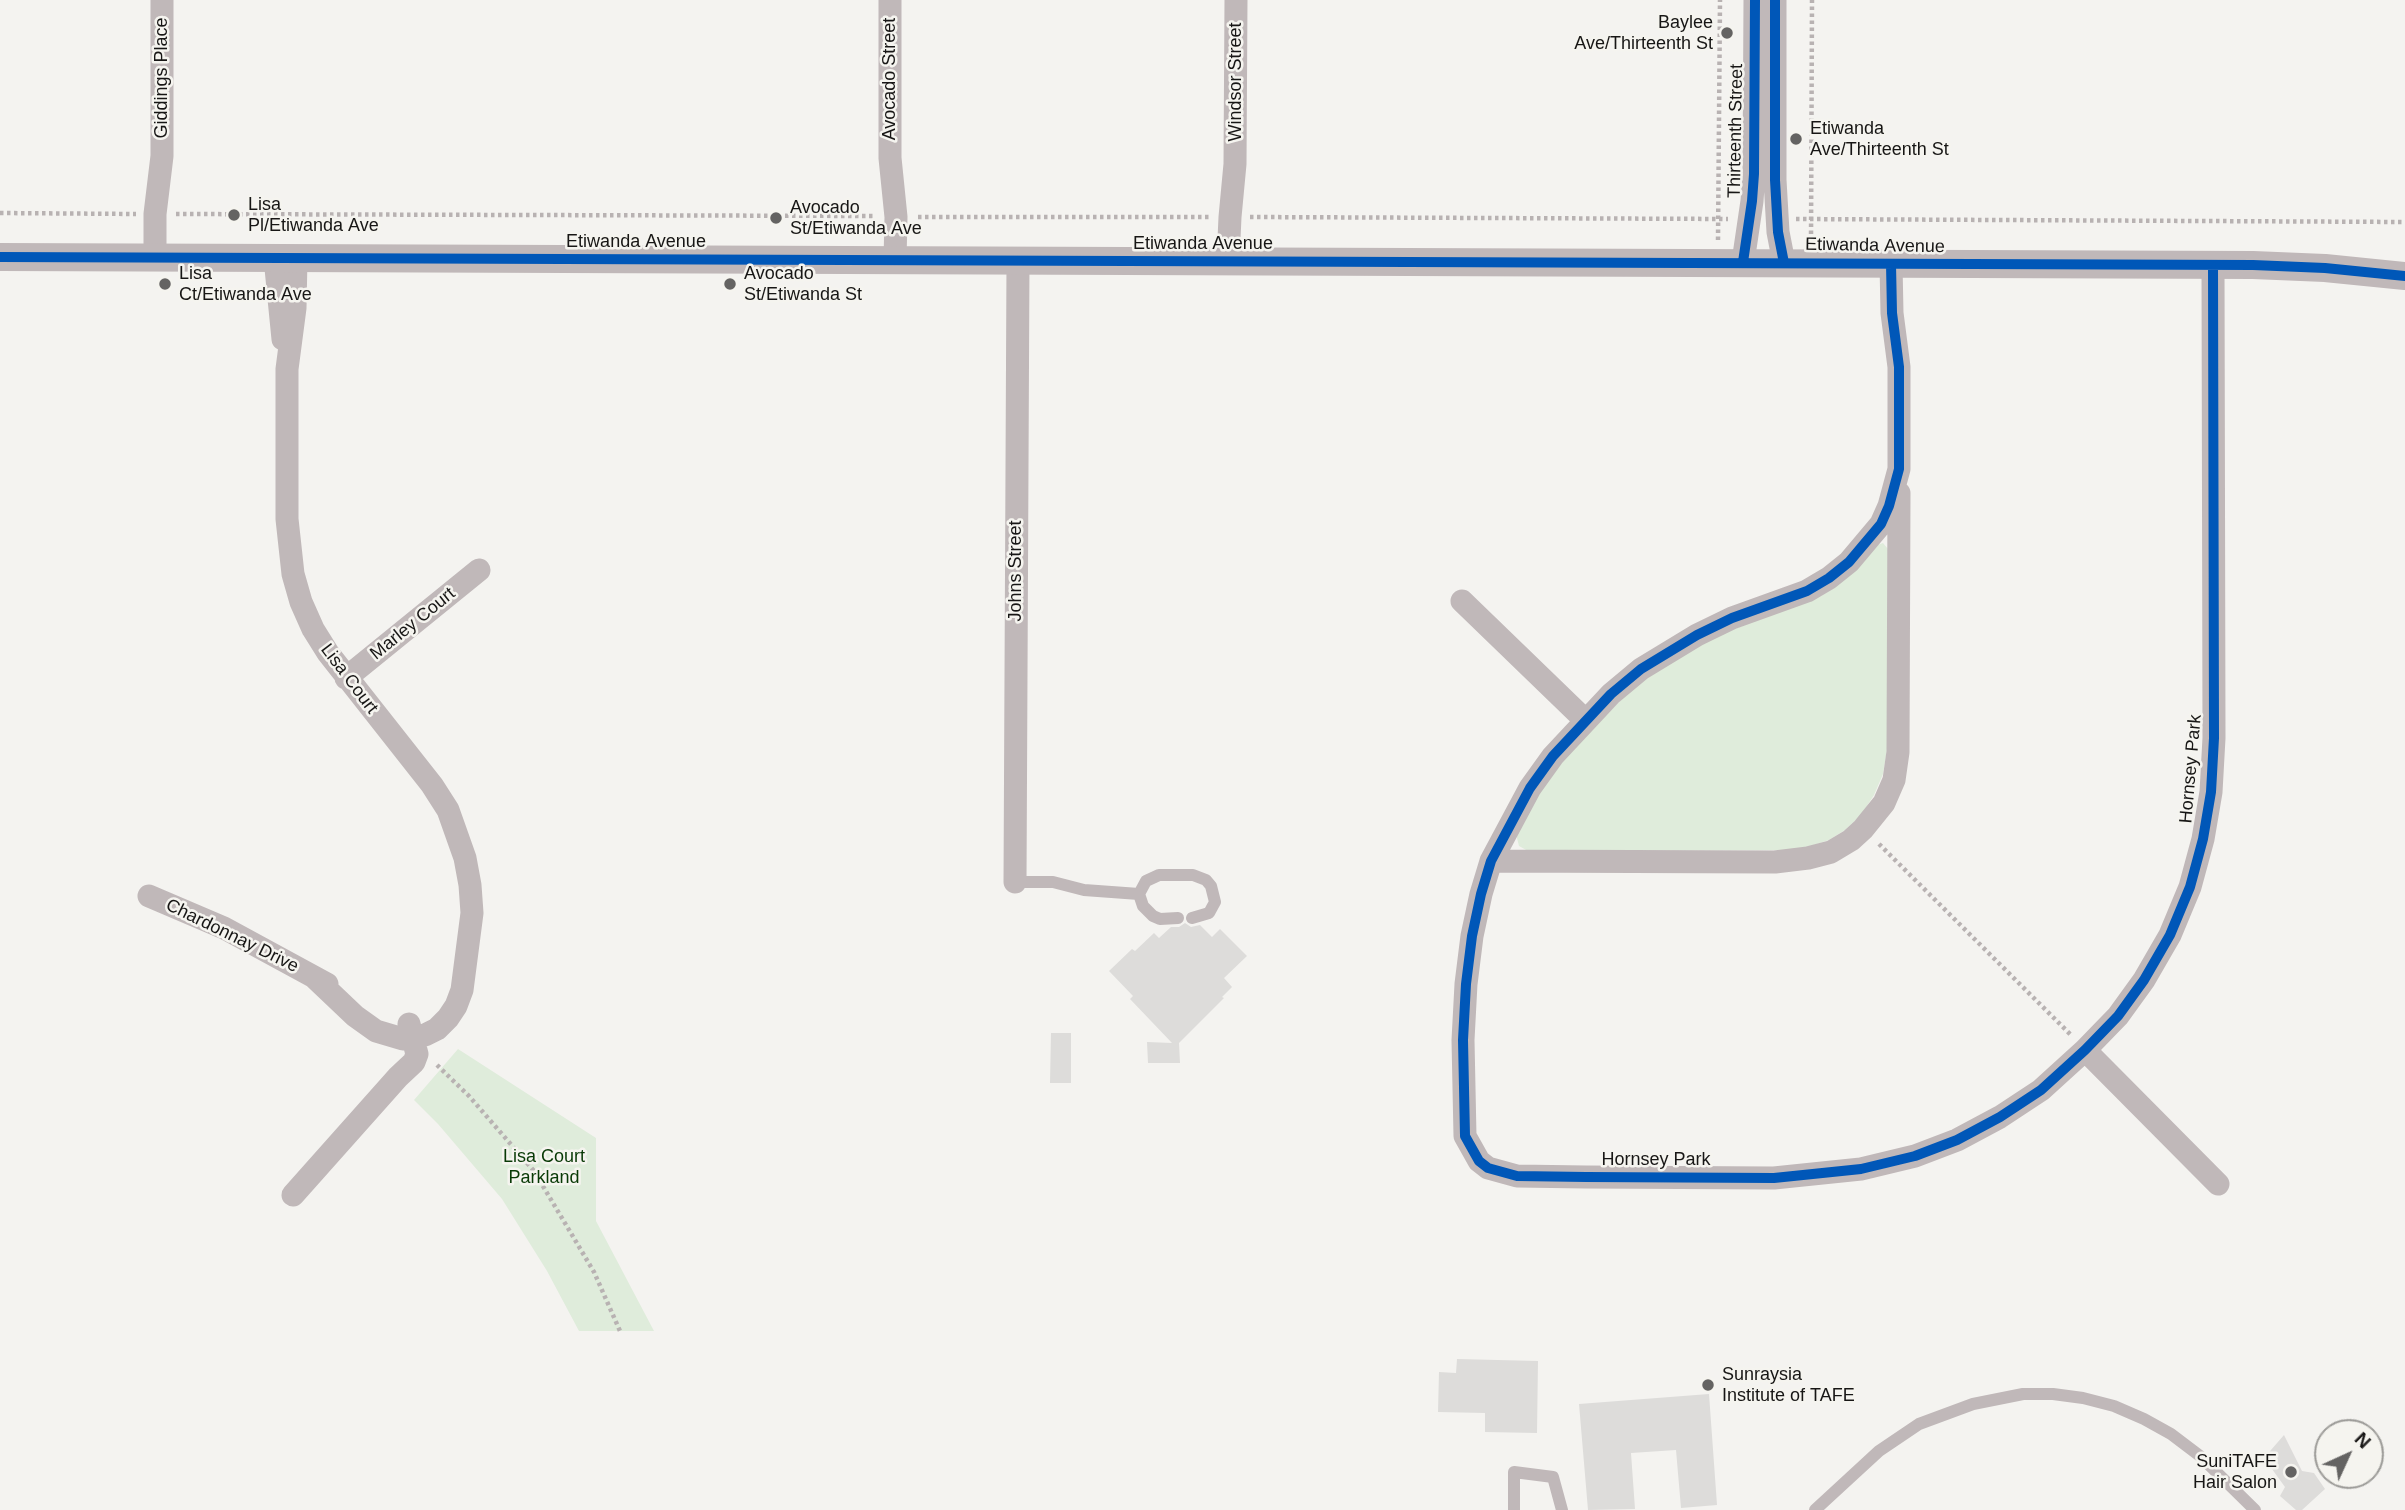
<!DOCTYPE html>
<style>
body{margin:0}
#map{position:relative;width:2405px;height:1510px;overflow:hidden;background:#f4f3f0;font-family:Helvetica,sans-serif}
canvas{display:block}
.north{position:absolute;left:2314px;top:1419px;width:70px;height:70px;box-sizing:border-box;background:#f5f4ef;border:2px solid #9c9b98;border-radius:50%;rotate:45deg;font-size:19px;font-weight:700;line-height:28px;text-align:center;color:#171615}
.north::after{content:'';display:block;margin:auto;width:24px;height:32px;background:#646362;clip-path:polygon(50% 0,100% 100%,50% 72%,0 100%)}
</style>
<div id="map">
<canvas width="2405" height="1510"></canvas>
<div class="north">N</div>
</div>
<script>
const ctx = document.querySelector('canvas').getContext('2d');
ctx.lineJoin = 'round';
function fillPath(path, color) { ctx.fillStyle = color; ctx.fill(path, 'evenodd'); }
const toPath = rows => new Path2D(rows.map(r => 'M' + r).join(''));
function strokePath(path, color, width, dash) { ctx.strokeStyle = color; ctx.lineWidth = width; ctx.lineCap = dash ? 'butt' : 'round'; ctx.setLineDash(dash || []); ctx.stroke(path); }
function write(font, color, halo, rows, align = 'center') {
  ctx.font = font + ' Helvetica,sans-serif'; ctx.lineWidth = 5; ctx.setLineDash([]); ctx.textBaseline = 'middle'; ctx.strokeStyle = halo; ctx.fillStyle = color; for (const [text, x, y, turn = 0] of rows) {
    ctx.save(); ctx.translate(x, y); ctx.rotate((+turn || 0) * Math.PI / 180); ctx.textAlign = isNaN(turn) ? turn : align; if (halo) ctx.strokeText(text, 0, 0); ctx.fillText(text, 0, 0); ctx.restore();
  }
}
fillPath(toPath([
 [1883,543,1888,549,1887,750,1883,774,1874,795,1861,815,1845,830,1829,840,1811,846,1788,850,1528,851,1519,846,1516,834,1543,786,1562,760,1633,688,1675,659,1721,634,1821,596,1835,587,1877,545],
 [458,1049,596,1138,596,1221,654,1331,579,1331,547,1271,502,1199,438,1124,414,1100]
]), '#dfecdb');
fillPath(toPath([
 [1185,923,1191,927,1200,925,1212,937,1220,929,1247,956,1224,978,1232,987,1222,997,1224,998,1179,1043,1180,1063,1148,1063,1147,1042,1172,1043,1130,999,1133,996,1109,971,1132,949,1135,951,1154,933,1159,938,1171,927,1179,927],
 [1051,1033,1071,1033,1071,1083,1050,1083],
 [1457,1359,1538,1361,1537,1433,1485,1432,1485,1413,1438,1412,1439,1372,1456,1373],
 [1709,1394,1717,1505,1681,1508,1676,1450,1631,1453,1635,1509,1588,1510,1579,1404],
 [2284,1435,2302,1471,2314,1473,2325,1489,2302,1510,2296,1510,2280,1496,2285,1487,2264,1458]
]), '#dddcda');
strokePath(toPath([
 [0,213,136,214],
 [176,214,874,216],
 [918,217,1210,217],
 [1250,217,1728,219],
 [1796,219,2405,222],
 [1718,240,1720,0],
 [1811,241,1812,0],
 [1879,844,2071,1035],
 [437,1065,469,1096,534,1171,594,1272,620,1331]
]), '#b8b2b2', 4.5, [3.5, 3.5]);
strokePath(toPath([
 [1015,882,1053,882,1084,890,1139,894,1146,881,1159,875,1193,875,1206,880,1211,886,1215,902,1209,913,1192,918],
 [1139,894,1143,906,1153,916,1160,919,1178,918],
 [1514,1510,1514,1472,1553,1477,1562,1510],
 [1815,1510,1879,1451,1919,1424,1973,1404,2023,1394,2053,1394,2083,1398,2114,1406,2144,1419,2171,1434,2200,1456,2255,1510]
]), '#c0b8b9', 12);
strokePath(toPath([
 [890,0,890,158,896,217,895,260],
 [1775,0,1775,180,1778,232,1784,263],
 [155,258,155,214,162,156,162,0],
 [275,258,283,339],
 [296,258,295,308,287,369,287,519,293,574,301,602,313,629,328,653,432,785,448,810,465,858,470,885,472,913,462,990,456,1006,448,1018,437,1029,425,1035,403,1039,376,1031,355,1016,315,978],
 [1228,261,1230,217,1235,164,1236,0],
 [1743,262,1752,201,1754,174,1755,0],
 [1891,264,1892,313,1899,367,1899,469,1889,506,1881,524,1849,562,1829,578,1807,591,1732,618,1697,635,1641,669,1611,694,1553,756,1530,788,1491,861,1481,894,1472,936,1466,984,1463,1040,1465,1136,1479,1161,1488,1168,1517,1176,1586,1177,1774,1178,1861,1169,1915,1156,1957,1140,2000,1117,2041,1090,2085,1050,2118,1016,2144,980,2170,935,2190,887,2203,839,2211,792,2214,738,2213,265],
 [1462,601,1585,720],
 [346,678,479,570],
 [1491,861,1775,862,1808,858,1831,852,1851,840,1863,829,1884,803,1894,780,1898,752,1899,493],
 [1015,882,1018,260],
 [149,896,224,928,327,984],
 [2085,1050,2218,1184],
 [293,1195,398,1077,414,1062,417,1054,409,1024]
]), '#c0b8b9', 23);
strokePath(toPath([
 [0,257,2253,265,2325,268,2405,276]
]), '#c0b8b9', 28);
strokePath(toPath([
 [1775,0,1775,180,1778,232,1784,263],
 [0,257,2253,265,2325,268,2405,276],
 [1743,262,1752,201,1754,174,1755,0],
 [1891,264,1892,313,1899,367,1899,469,1889,506,1881,524,1849,562,1829,578,1807,591,1732,618,1697,635,1641,669,1611,694,1553,756,1530,788,1491,861,1481,894,1472,936,1466,984,1463,1040,1465,1136,1479,1161,1488,1168,1517,1176,1586,1177,1774,1178,1861,1169,1915,1156,1957,1140,2000,1117,2041,1090,2085,1050,2118,1016,2144,980,2170,935,2190,887,2203,839,2211,792,2214,738,2213,265]
]), '#0057b8', 10);
for (const [x, y, r, color] of [
 [1727,33,7,"#646362"],
 [1796,139,7,"#646362"],
 [234,215,7,"#646362"],
 [776,218,7,"#646362"],
 [165,284,7,"#646362"],
 [730,284,7,"#646362"],
 [1708,1385,7,"#646362"],
 [2291,1472,7,"#646362"]
]) { const dot = new Path2D(); dot.arc(x, y, r, 0, 2 * Math.PI); ctx.fillStyle = color; ctx.fill(dot); strokePath(dot, '#f5f4ef', 2.5); }
write('18px', '#171615', '#f5f4ef', [
 ["Baylee",1713,23,"right"],
 ["Ave/Thirteenth St",1713,44,"right"],
 ["Etiwanda",1810,129],
 ["Ave/Thirteenth St",1810,150],
 ["Lisa",248,205],
 ["Pl/Etiwanda Ave",248,226],
 ["Avocado",790,208],
 ["St/Etiwanda Ave",790,229],
 ["Lisa",179,274],
 ["Ct/Etiwanda Ave",179,295],
 ["Avocado",744,274],
 ["St/Etiwanda St",744,295],
 ["Sunraysia",1722,1375],
 ["Institute of TAFE",1722,1396],
 ["SuniTAFE",2277,1462,"right"],
 ["Hair Salon",2277,1483,"right"]
], 'left');
write('18px', '#171615', '#f5f4ef', [
 ["Giddings Place",162,78,-90],
 ["Avocado Street",890,79,-90],
 ["Windsor Street",1236,82,-90],
 ["Thirteenth Street",1736,131,-89],
 ["Etiwanda Avenue",636,242],
 ["Etiwanda Avenue",1203,244],
 ["Etiwanda Avenue",1875,246,1],
 ["Johns Street",1016,571,-90],
 ["Marley Court",413,624,-39],
 ["Lisa Court",349,679,53],
 ["Hornsey Park",2191,769,-85],
 ["Chardonnay Drive",232,936,26],
 ["Hornsey Park",1656,1160]
]);
write('18px', '#093a06', '#f5f4ef', [
 ["Lisa Court",544,1157],
 ["Parkland",544,1178]
]);
</script>
